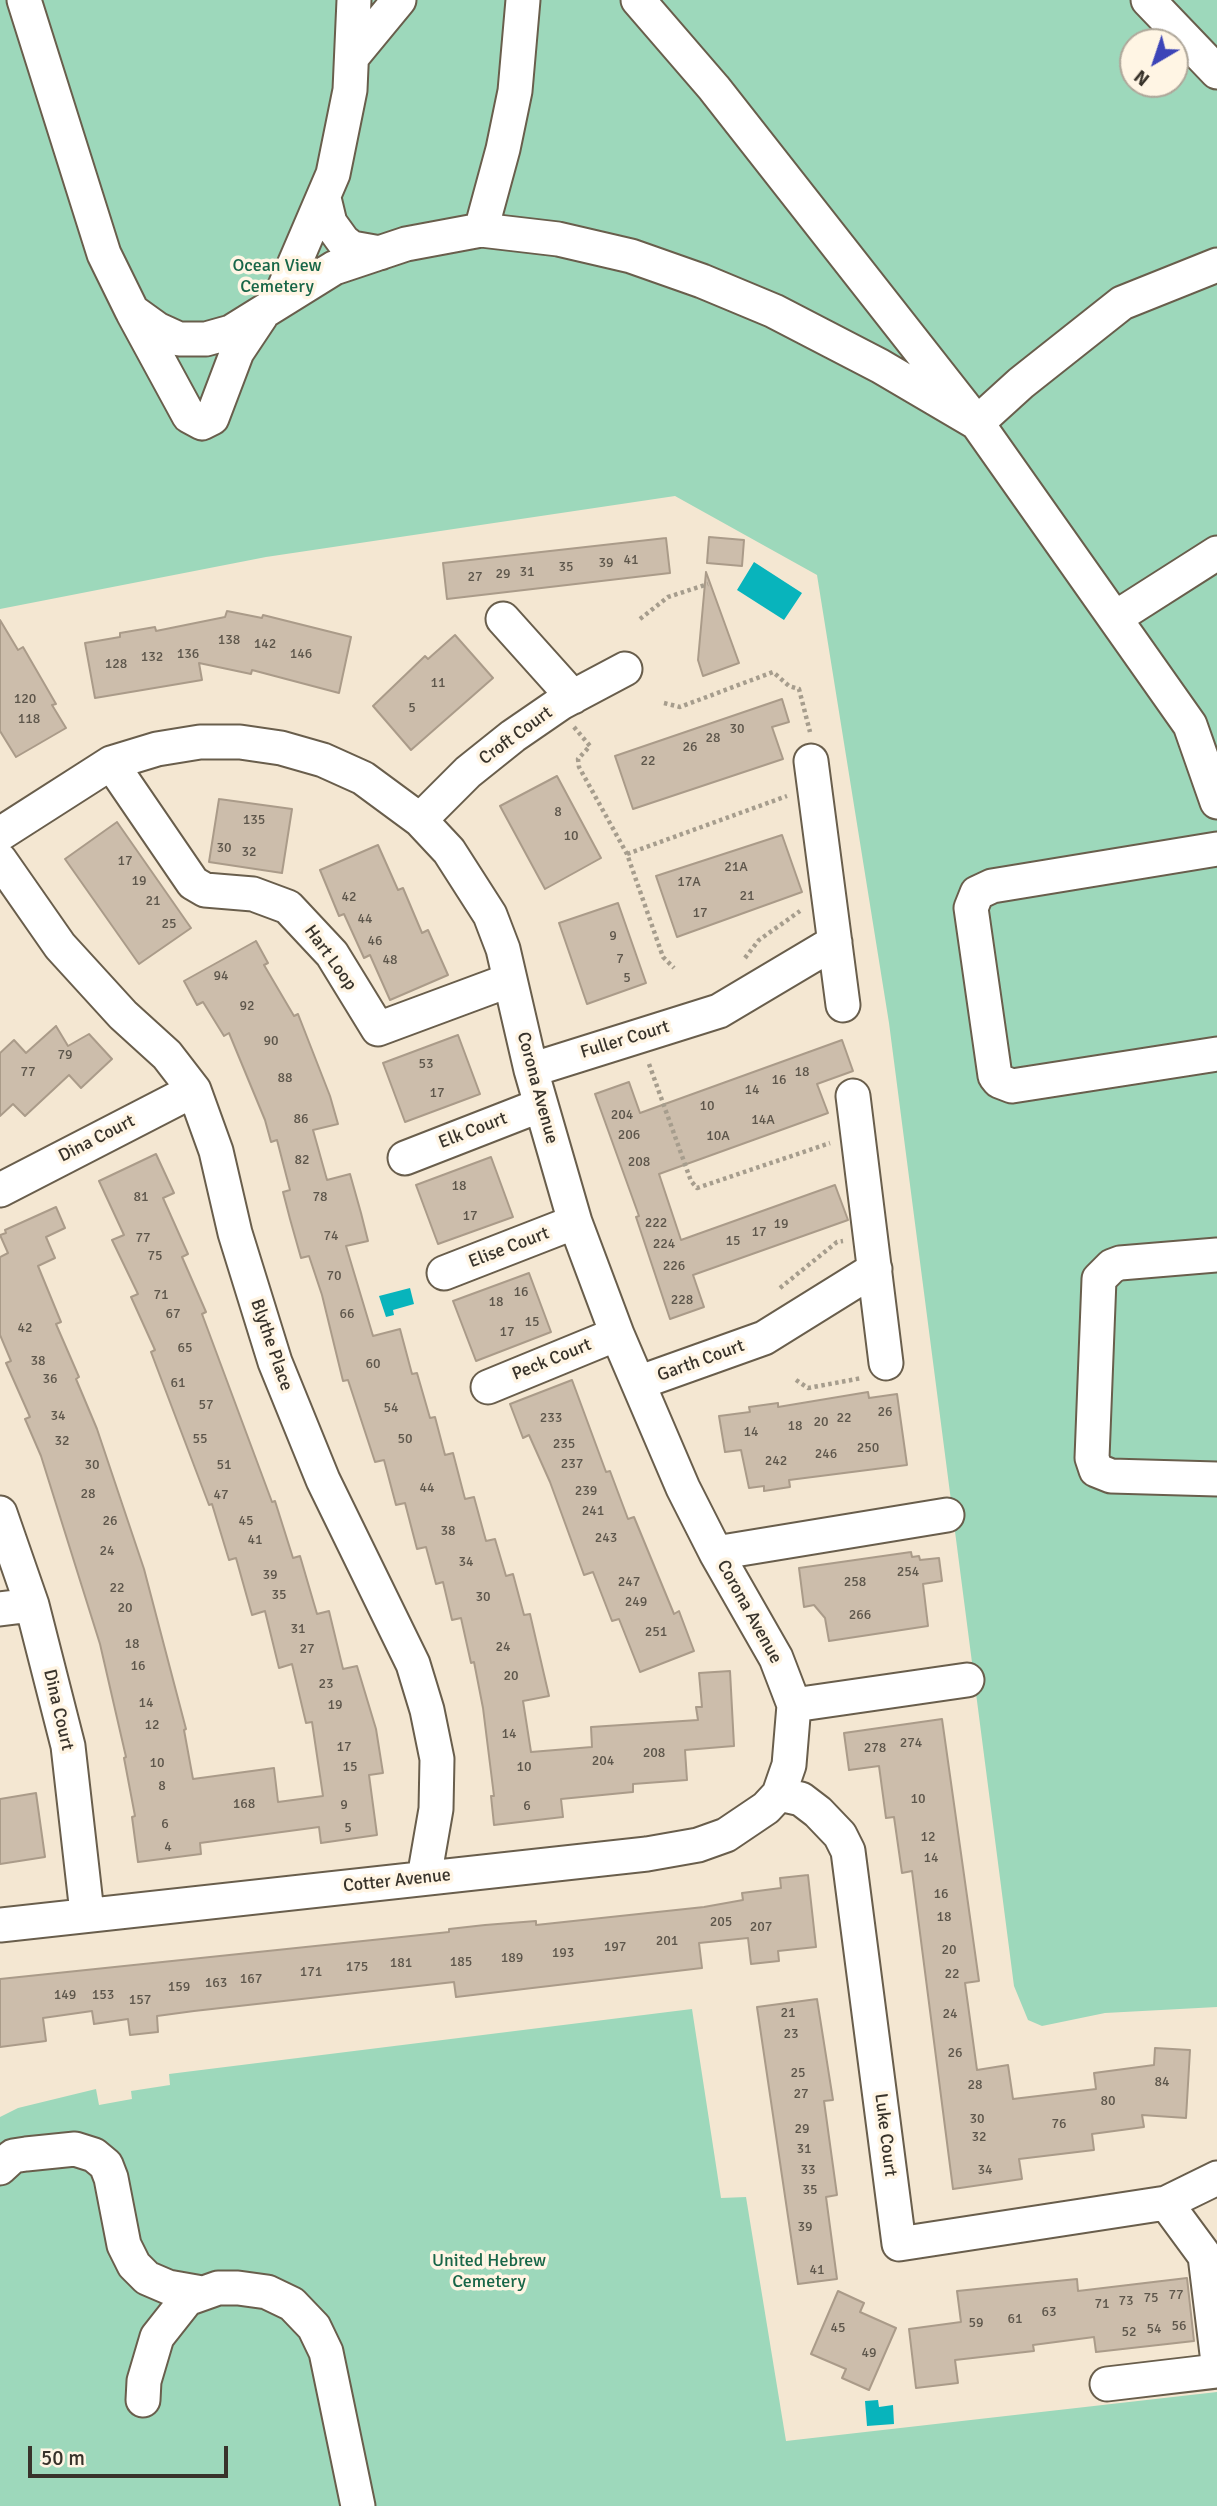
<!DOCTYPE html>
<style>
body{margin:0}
#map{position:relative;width:1217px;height:2506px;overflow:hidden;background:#f4e7d2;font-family:Signika,sans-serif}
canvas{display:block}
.north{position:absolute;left:1119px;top:28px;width:70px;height:70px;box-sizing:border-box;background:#fff5e4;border:2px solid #afa79a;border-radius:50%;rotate:219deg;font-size:19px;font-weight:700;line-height:28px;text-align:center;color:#38332b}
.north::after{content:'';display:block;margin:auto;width:24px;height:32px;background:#3c44b8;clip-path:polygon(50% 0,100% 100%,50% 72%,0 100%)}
.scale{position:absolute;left:28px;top:2446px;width:200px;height:32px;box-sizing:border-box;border:4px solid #38332b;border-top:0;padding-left:9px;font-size:21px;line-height:24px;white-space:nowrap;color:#38332b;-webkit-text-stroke:5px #fff5e4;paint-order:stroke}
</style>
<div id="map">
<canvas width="1217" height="2506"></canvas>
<div class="north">N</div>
<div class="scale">50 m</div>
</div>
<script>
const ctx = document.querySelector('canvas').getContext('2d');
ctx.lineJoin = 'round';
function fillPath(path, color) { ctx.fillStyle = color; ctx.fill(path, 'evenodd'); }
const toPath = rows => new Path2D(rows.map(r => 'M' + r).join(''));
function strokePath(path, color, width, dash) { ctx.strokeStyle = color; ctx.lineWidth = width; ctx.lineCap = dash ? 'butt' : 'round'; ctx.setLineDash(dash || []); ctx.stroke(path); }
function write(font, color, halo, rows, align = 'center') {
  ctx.font = font + ' Signika,sans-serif'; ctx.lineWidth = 7; ctx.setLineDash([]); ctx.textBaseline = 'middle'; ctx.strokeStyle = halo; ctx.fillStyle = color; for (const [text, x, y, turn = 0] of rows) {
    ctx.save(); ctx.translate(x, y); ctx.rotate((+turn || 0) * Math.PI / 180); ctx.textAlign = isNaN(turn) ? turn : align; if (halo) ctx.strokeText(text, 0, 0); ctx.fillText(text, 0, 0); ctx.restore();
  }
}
fillPath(toPath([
 [0,0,1217,0,1217,2007,1105,2013,1042,2026,1028,2020,1014,1986,889,1023,817,575,675,496,266,557,0,609],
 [1133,42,1175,42,1175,84,1133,84],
 [692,2009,721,2198,746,2197,786,2441,1217,2392,1217,2506,0,2506,0,2117,18,2108,96,2089,99,2105,132,2099,131,2091,170,2085,169,2074]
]), '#9dd8bb');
fillPath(toPath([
 [754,562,802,593,784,620,737,590],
 [410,1288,414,1304,393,1310,394,1315,386,1317,379,1296],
 [878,2400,879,2407,893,2405,894,2424,867,2426,865,2401]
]), '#08b4bc');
const building = toPath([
 [709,537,744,540,742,566,707,563,709,537],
 [666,538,670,573,447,599,443,563,666,538],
 [706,572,739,663,703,676,698,660,706,572],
 [227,611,262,618,263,615,351,637,339,693,252,670,251,674,199,663,202,680,95,698,85,643,120,637,120,633,155,627,156,631,225,617,227,611],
 [0,620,18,650,23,647,56,704,52,705,66,728,16,757,0,731,0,620],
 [455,635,493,678,411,750,373,706,425,656,428,659,455,635],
 [782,699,789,722,772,727,783,759,633,809,615,756,782,699],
 [557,776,601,858,545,889,500,806,557,776],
 [219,799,292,809,282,873,209,862,219,799],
 [117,822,191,928,139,964,65,859,117,822],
 [782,835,802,892,677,937,656,876,782,835],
 [378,845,398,890,403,888,422,933,428,930,448,975,390,1000,370,955,364,958,344,914,339,916,320,870,378,845],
 [618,903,646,983,587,1004,559,923,618,903],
 [256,941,268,963,264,965,294,1016,298,1014,330,1096,338,1124,313,1130,327,1180,350,1174,361,1213,368,1241,346,1246,373,1336,400,1329,412,1374,417,1373,430,1418,435,1417,445,1455,453,1453,465,1499,474,1497,486,1541,495,1539,506,1576,513,1574,524,1615,530,1614,549,1696,523,1701,531,1752,592,1747,591,1727,698,1720,696,1707,702,1707,699,1673,730,1671,734,1746,685,1750,687,1780,633,1784,633,1792,561,1799,563,1817,494,1825,491,1796,494,1796,483,1708,474,1662,471,1663,461,1618,452,1620,443,1582,436,1584,426,1547,417,1549,405,1503,396,1505,384,1460,375,1462,348,1380,343,1381,322,1295,309,1256,301,1258,290,1219,283,1192,290,1190,277,1140,271,1142,265,1120,229,1033,224,1036,203,1002,197,1005,184,981,256,941],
 [56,1026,68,1046,89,1034,112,1059,81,1088,69,1075,25,1116,13,1104,0,1116,0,1053,14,1040,26,1053,56,1026],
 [458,1035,480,1094,405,1122,383,1063,458,1035],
 [842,1040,853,1071,817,1084,828,1113,659,1174,681,1240,835,1185,848,1220,693,1275,704,1307,670,1319,636,1217,639,1216,595,1094,629,1082,640,1113,842,1040],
 [156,1154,174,1193,163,1198,188,1254,182,1257,206,1312,202,1314,272,1502,275,1501,293,1558,300,1556,317,1614,329,1611,343,1669,357,1666,376,1729,383,1773,369,1775,377,1835,321,1843,319,1827,200,1843,201,1854,138,1862,132,1817,135,1816,124,1758,126,1757,100,1644,41,1456,25,1419,30,1417,6,1363,11,1361,0,1335,0,1257,8,1253,0,1235,6,1233,5,1230,56,1207,65,1228,46,1237,55,1258,38,1266,61,1322,56,1324,79,1377,76,1379,97,1429,144,1569,186,1729,184,1730,193,1779,274,1768,278,1802,323,1796,312,1722,306,1723,292,1664,279,1668,265,1611,252,1615,236,1558,229,1560,212,1504,209,1505,151,1352,155,1350,131,1297,138,1294,112,1240,124,1235,99,1181,156,1154],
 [491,1157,513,1217,438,1244,416,1185,491,1157],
 [529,1273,551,1332,476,1361,453,1301,529,1273],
 [572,1380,606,1472,610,1471,628,1519,634,1517,674,1614,679,1611,694,1651,640,1672,619,1619,612,1621,593,1572,584,1575,550,1482,529,1435,523,1438,510,1404,572,1380],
 [868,1392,869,1398,897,1394,907,1465,789,1480,790,1487,764,1491,764,1486,749,1488,741,1450,725,1452,719,1416,750,1412,749,1407,778,1403,778,1407,868,1392],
 [911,1552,912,1557,919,1556,920,1560,939,1558,942,1581,923,1584,928,1626,829,1641,825,1618,814,1605,804,1607,799,1568,911,1552],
 [942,1719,979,1981,965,1983,977,2070,1008,2065,1013,2099,1096,2089,1094,2073,1154,2065,1155,2048,1190,2050,1186,2118,1142,2115,1144,2127,1092,2134,1094,2150,1019,2159,1022,2179,953,2189,912,1871,902,1873,894,1817,886,1818,879,1766,849,1770,844,1733,942,1719],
 [36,1793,45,1857,0,1864,0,1799,36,1793],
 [808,1875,816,1947,778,1951,779,1961,751,1964,748,1938,699,1943,702,1968,456,1997,454,1982,194,2011,157,2016,158,2032,130,2035,128,2019,94,2024,92,2011,43,2018,46,2041,0,2047,0,1979,449,1932,449,1929,485,1925,536,1921,536,1925,704,1907,743,1900,742,1893,781,1888,780,1878,808,1875],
 [817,1999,833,2100,824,2101,837,2195,826,2197,837,2279,798,2284,757,2007,817,1999],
 [1187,2278,1194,2341,1096,2352,1094,2337,1033,2345,1034,2351,955,2360,958,2383,916,2388,909,2329,961,2322,957,2291,1077,2279,1078,2291,1187,2278],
 [838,2291,864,2303,860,2312,896,2328,869,2390,842,2378,846,2369,811,2354,838,2291]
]);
fillPath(building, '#ccbdab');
strokePath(building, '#aa9b89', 2);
const minor = toPath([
 [24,0,104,254,132,311,157,329,179,339,206,339,231,332,334,268,406,244,481,230,558,239,631,256,702,281,774,311,880,366,977,423,1021,383,1122,303,1217,265],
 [638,0,714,88,977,423,1190,725,1217,802],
 [1148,0,1217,72],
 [352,57,399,0],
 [324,198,330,223,343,241,352,248,380,253],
 [481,230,503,149,515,91,523,0],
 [279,300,333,174,350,90,354,0],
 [133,313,189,416,202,423,212,418,237,352,261,316],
 [1115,618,1217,553],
 [503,619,573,697],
 [811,761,843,1005],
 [111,763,193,883,205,890,253,894,288,907,332,954,378,1029,510,980],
 [420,820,468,772,513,736,561,703,625,669],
 [0,834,111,763,157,749,200,742,240,742,281,748,323,760,363,778,420,820,449,851,490,915,503,949,531,1070,575,1222,617,1334,683,1488,716,1553,776,1658,794,1705,789,1765,779,1794,766,1808,726,1835,698,1845,647,1854,0,1925],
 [1217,849,992,886,977,893,971,908,995,1076,999,1081,1012,1086,1217,1054],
 [0,860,60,946,123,1015,167,1055,194,1090,216,1151,235,1233,275,1362,323,1480,413,1664,427,1710,437,1759,436,1809,424,1878],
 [531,1070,719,1011,835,942],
 [853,1096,886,1363],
 [405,1158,541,1105],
 [0,1190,194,1090],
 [1217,1255,1120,1263,1112,1266,1099,1279,1092,1458,1096,1470,1111,1476,1217,1479],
 [444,1273,575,1222],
 [638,1383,764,1338,875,1269],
 [488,1387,617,1334],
 [0,1513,32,1605,68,1746,87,1913],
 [716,1553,947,1515],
 [0,1609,32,1605],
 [794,1705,967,1680],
 [779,1794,801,1799,818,1812,840,1835,848,1851,899,2244,1166,2203,1217,2178],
 [0,2168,13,2156,26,2154,75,2149,94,2155,106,2165,111,2178,124,2245,134,2265,147,2278,168,2287,202,2293],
 [1166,2203,1205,2256,1217,2354],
 [1107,2384,1217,2371],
 [143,2400,144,2381,157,2337,187,2299,218,2288,238,2288,267,2292,292,2304,314,2327,326,2352,358,2506]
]);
strokePath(minor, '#695e4c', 37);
strokePath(toPath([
 [640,619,668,597,708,584],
 [664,703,680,707,773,672,789,686,799,689,810,732],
 [574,727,590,746,578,759,579,767,627,854,663,957,674,968],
 [627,854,787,796],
 [745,958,759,940,800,911],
 [649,1064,691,1181,697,1188,830,1143],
 [780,1288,837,1242,843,1241],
 [796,1380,808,1388,862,1378]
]), '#a69d8d', 4.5, [3.5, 3.5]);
strokePath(minor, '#fff', 33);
write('14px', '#5d564b', null, [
 ["41",631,560],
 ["39",606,563],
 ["35",566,567],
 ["31",527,572],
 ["29",503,574],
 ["27",475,577],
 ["138",229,640],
 ["142",265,644],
 ["136",188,654],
 ["146",301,654],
 ["132",152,657],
 ["128",116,664],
 ["11",438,683],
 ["120",25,699],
 ["5",412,708],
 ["118",29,719],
 ["30",737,729],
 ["28",713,738],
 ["26",690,747],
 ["22",648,761],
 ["8",558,812],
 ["135",254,820],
 ["10",571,836],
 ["30",224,848],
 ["32",249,852],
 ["17",125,861],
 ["21A",736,867],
 ["19",139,881],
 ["17A",689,882],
 ["21",747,896],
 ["42",349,897],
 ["21",153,901],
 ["17",700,913],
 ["44",365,919],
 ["25",169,924],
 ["9",613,936],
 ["46",375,941],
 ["7",620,959],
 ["48",390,960],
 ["94",221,976],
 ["5",627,978],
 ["92",247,1006],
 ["90",271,1041],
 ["79",65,1055],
 ["53",426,1064],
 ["77",28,1072],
 ["18",802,1072],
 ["88",285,1078],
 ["16",779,1080],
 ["14",752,1090],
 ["17",437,1093],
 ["10",707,1106],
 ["204",622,1115],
 ["86",301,1119],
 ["14A",763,1120],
 ["206",629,1135],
 ["10A",718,1136],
 ["82",302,1160],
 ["208",639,1162],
 ["18",459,1186],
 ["81",141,1197],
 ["78",320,1197],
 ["17",470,1216],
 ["222",656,1223],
 ["19",781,1224],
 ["17",759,1232],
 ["74",331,1236],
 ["77",143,1238],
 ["15",733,1241],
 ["224",664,1244],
 ["75",155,1256],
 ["226",674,1266],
 ["70",334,1276],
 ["16",521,1292],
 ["71",161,1295],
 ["228",682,1300],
 ["18",496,1302],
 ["67",173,1314],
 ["66",347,1314],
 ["15",532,1322],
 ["42",25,1328],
 ["17",507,1332],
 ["65",185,1348],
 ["38",38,1361],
 ["60",373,1364],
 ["36",50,1379],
 ["61",178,1383],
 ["57",206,1405],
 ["54",391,1408],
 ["26",885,1412],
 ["34",58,1416],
 ["233",551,1418],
 ["22",844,1418],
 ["20",821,1422],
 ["18",795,1426],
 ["14",751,1432],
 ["55",200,1439],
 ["50",405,1439],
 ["32",62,1441],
 ["235",564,1444],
 ["250",868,1448],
 ["246",826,1454],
 ["242",776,1461],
 ["237",572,1464],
 ["30",92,1465],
 ["51",224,1465],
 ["44",427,1488],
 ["239",586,1491],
 ["28",88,1494],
 ["47",221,1495],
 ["241",593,1511],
 ["26",110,1521],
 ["45",246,1521],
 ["38",448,1531],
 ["243",606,1538],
 ["41",255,1540],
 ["24",107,1551],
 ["34",466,1562],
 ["254",908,1572],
 ["39",270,1575],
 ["247",629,1582],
 ["258",855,1582],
 ["22",117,1588],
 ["35",279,1595],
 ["30",483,1597],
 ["249",636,1602],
 ["20",125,1608],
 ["266",860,1615],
 ["31",298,1629],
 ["251",656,1632],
 ["18",132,1644],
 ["24",503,1647],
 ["27",307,1649],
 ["16",138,1666],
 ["20",511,1676],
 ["23",326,1684],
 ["14",146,1703],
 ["19",335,1705],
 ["12",152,1725],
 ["14",509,1734],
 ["274",911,1743],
 ["17",344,1747],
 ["278",875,1748],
 ["208",654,1753],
 ["204",603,1761],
 ["10",157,1763],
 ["15",350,1767],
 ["10",524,1767],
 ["8",162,1786],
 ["10",918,1799],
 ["168",244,1804],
 ["9",344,1805],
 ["6",527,1806],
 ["6",165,1824],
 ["5",348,1828],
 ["12",928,1837],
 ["4",168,1847],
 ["14",931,1858],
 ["16",941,1894],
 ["18",944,1917],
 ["205",721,1922],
 ["207",761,1927],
 ["201",667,1941],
 ["197",615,1947],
 ["20",949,1950],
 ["193",563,1953],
 ["189",512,1958],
 ["185",461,1962],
 ["181",401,1963],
 ["175",357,1967],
 ["171",311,1972],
 ["22",952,1974],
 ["167",251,1979],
 ["163",216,1983],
 ["159",179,1987],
 ["149",65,1995],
 ["153",103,1995],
 ["157",140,2000],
 ["21",788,2013],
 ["24",950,2014],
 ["23",791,2034],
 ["26",955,2053],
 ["25",798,2073],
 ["84",1162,2082],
 ["28",975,2085],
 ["27",801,2094],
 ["80",1108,2101],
 ["30",977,2119],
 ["76",1059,2124],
 ["29",802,2129],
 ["32",979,2137],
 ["31",804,2149],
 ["33",808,2170],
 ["34",985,2170],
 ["35",810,2190],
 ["39",805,2227],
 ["41",817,2270],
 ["77",1176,2295],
 ["75",1151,2298],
 ["73",1126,2301],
 ["71",1102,2304],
 ["63",1049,2312],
 ["61",1015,2319],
 ["59",976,2323],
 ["56",1179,2326],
 ["45",838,2328],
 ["54",1154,2329],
 ["52",1129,2332],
 ["49",869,2353]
]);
write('18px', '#186648', '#fff5e4', [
 ["Ocean View",277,266],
 ["Cemetery",277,287],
 ["United Hebrew",489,2261],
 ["Cemetery",489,2282]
]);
write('18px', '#38332b', '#fff5e4', [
 ["Croft Court",516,736,-36],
 ["Hart Loop",330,958,54],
 ["Fuller Court",625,1040,-17],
 ["Corona Avenue",537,1088,75],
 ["Elk Court",473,1131,-21],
 ["Dina Court",97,1139,-27],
 ["Elise Court",509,1248,-21],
 ["Blythe Place",271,1345,71],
 ["Peck Court",552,1360,-22],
 ["Garth Court",701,1361,-20],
 ["Corona Avenue",749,1612,61],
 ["Dina Court",58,1710,77],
 ["Cotter Avenue",397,1881,-6],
 ["Luke Court",885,2135,83]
]);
</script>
